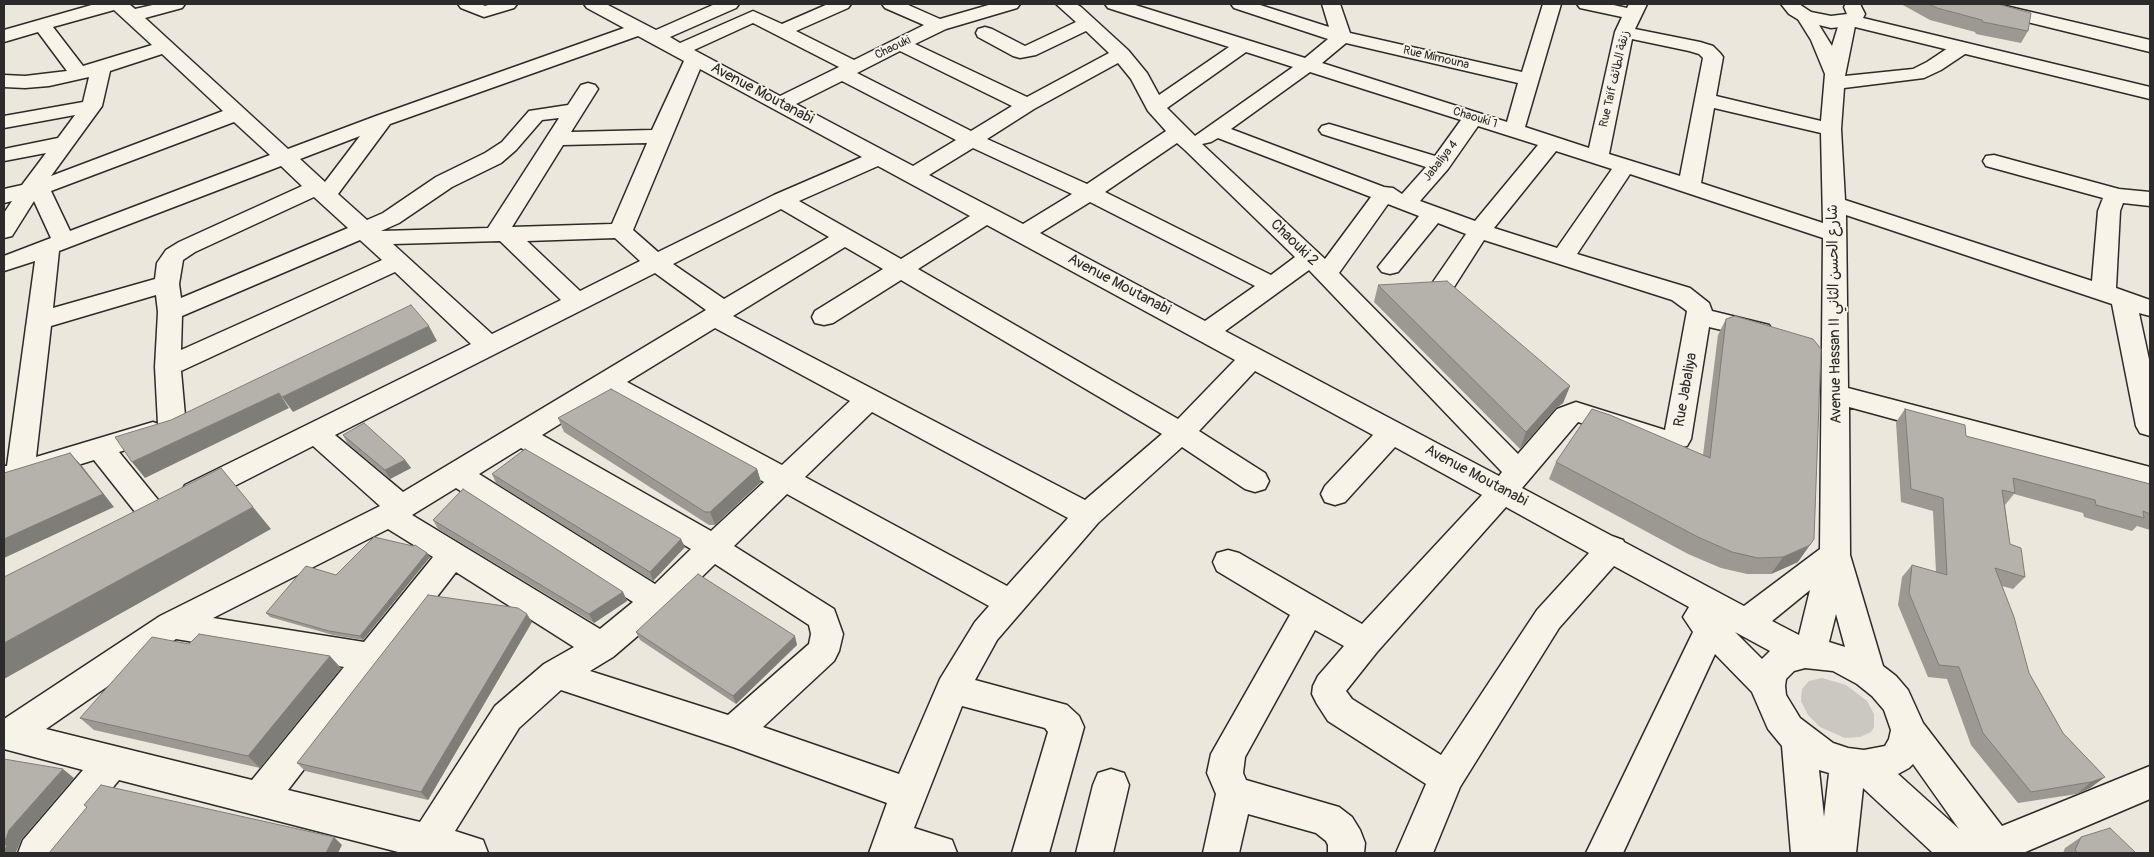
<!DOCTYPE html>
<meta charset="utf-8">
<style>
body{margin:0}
#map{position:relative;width:2154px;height:857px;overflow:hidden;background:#ebe7dd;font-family:Pangolin,sans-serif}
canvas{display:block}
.frame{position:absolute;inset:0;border:5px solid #2b2b2b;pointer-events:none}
</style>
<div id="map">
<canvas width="2154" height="857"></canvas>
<div class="frame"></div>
</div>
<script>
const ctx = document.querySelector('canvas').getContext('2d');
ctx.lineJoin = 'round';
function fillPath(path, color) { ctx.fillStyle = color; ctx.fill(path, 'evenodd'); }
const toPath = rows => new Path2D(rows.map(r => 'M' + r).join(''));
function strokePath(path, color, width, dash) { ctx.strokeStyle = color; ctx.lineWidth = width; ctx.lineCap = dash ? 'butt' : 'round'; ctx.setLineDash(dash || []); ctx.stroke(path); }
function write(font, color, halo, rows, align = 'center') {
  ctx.font = font + ' Pangolin,"Playpen Sans Arabic",sans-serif'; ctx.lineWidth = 4; ctx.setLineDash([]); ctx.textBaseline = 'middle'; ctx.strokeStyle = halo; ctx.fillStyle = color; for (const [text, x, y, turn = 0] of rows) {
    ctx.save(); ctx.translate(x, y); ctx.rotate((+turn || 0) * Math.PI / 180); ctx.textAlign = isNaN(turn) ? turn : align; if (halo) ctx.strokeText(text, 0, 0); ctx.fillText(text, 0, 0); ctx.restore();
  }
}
fillPath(toPath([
 [1822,678,1846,685,1867,701,1874,714,1874,727,1871,732,1860,737,1845,738,1820,727,1808,715,1801,701,1802,689,1809,681]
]), '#cbc8bf');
const minor = toPath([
 [95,4,129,4,135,9,157,4,185,4,182,8,145,18,288,149,376,116,624,28,587,8,584,4,606,4,656,30,715,4,739,4,736,8,670,37,680,43,753,11,782,24,828,4,851,4,848,8,796,31,854,60,924,25,885,8,882,4,906,4,940,19,992,4,1020,4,1017,8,946,29,915,44,1027,97,1109,53,1086,31,1036,55,1020,58,1013,56,978,37,976,33,978,29,985,27,992,29,1025,46,1076,22,1056,4,1076,4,1081,7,1128,50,1147,73,1159,95,1229,47,1108,8,1105,4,1132,4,1305,58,1328,39,1234,8,1231,4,1257,4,1329,27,1322,4,1340,4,1350,33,1522,72,1543,4,1561,4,1525,127,1589,148,1615,32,1622,17,1580,8,1577,4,1609,4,1627,8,1629,4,1647,4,1635,29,1700,42,1713,46,1720,53,1723,57,1716,96,1821,121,1825,74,1811,40,1796,16,1799,12,1805,11,1811,12,1832,46,1841,17,1847,15,1853,17,1856,21,1845,76,1913,69,1927,62,1954,44,1961,42,1968,44,1970,48,1968,52,1941,70,1924,78,1844,88,1841,129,1845,200,2092,281,2098,211,2103,198,1986,166,1983,161,1986,156,1994,155,2119,189,2150,192,2150,206,2123,203,2120,211,2116,288,2150,300,2150,316,2139,313,2150,364,2150,436,2140,433,2136,426,2112,304,1846,215,1848,388,2150,467,2150,489,1849,407,1850,555,1883,666,1896,676,1908,690,1923,723,2002,826,2150,766,2150,799,2023,853,1933,853,1863,788,1856,853,1791,853,1782,746,1768,729,1752,692,1715,654,1623,853,1586,853,1693,632,1683,617,1689,607,1614,566,1559,628,1460,787,1433,853,1396,853,1426,784,1328,721,1317,704,1312,694,1313,686,1318,676,1344,646,1315,630,1245,757,1243,773,1246,780,1339,807,1352,817,1360,830,1365,843,1364,853,1328,853,1328,845,1326,841,1316,833,1248,814,1239,853,1203,853,1216,794,1207,773,1211,754,1290,615,1217,571,1213,562,1217,553,1228,550,1239,553,1362,624,1482,495,1395,447,1345,502,1335,505,1325,502,1321,494,1325,486,1373,435,1255,371,1199,431,1265,473,1269,481,1265,489,1255,492,1245,489,1182,447,1098,523,997,640,975,680,1067,705,1079,716,1084,727,1049,853,1012,853,1048,732,1045,728,962,706,914,828,952,840,957,853,869,853,887,803,733,747,561,690,519,728,455,831,483,840,488,853,402,853,119,780,59,853,18,853,23,840,83,770,4,749,4,719,160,616,380,506,313,446,205,501,195,504,185,501,181,493,185,485,471,344,395,272,181,371,186,427,182,434,172,437,165,435,163,439,119,452,163,506,168,514,163,522,153,525,143,522,94,460,4,488,4,466,7,466,35,261,4,271,4,256,51,238,34,201,12,236,4,238,4,213,12,201,4,203,4,189,22,185,46,153,4,161,4,149,58,138,75,115,4,128,4,116,83,102,89,77,49,86,25,88,4,87,4,75,25,76,67,71,38,32,4,42,4,30,95,4],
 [114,10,152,45,83,66,53,27,114,10],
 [753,23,839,67,780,96,694,50,753,23],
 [638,36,684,61,652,130,571,132,598,89,595,85,588,83,581,85,568,105,529,111,502,142,485,153,436,177,383,213,367,220,338,194,390,124,638,36],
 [1632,39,1689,51,1699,54,1703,58,1680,176,1609,154,1632,39],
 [1346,43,1518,83,1507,122,1322,63,1346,43],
 [900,51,1012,106,971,131,857,73,900,51],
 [1246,52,1293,67,1195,136,1167,108,1246,52],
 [162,54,223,111,51,176,102,106,110,71,162,54],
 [1118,63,1131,79,1148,111,1166,131,1087,184,987,139,1034,109,1118,63],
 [700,69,862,157,774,195,658,252,633,230,700,69],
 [1310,72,1461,120,1435,156,1336,126,1329,124,1322,126,1319,130,1322,134,1426,167,1402,194,1393,188,1384,187,1231,129,1310,72],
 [842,81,956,140,913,166,796,104,842,81],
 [1714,108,1821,133,1823,223,1701,183,1714,108],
 [559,118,488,228,381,231,399,223,452,187,501,163,516,150,542,120,559,118],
 [234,122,270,155,70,231,51,191,234,122],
 [1478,126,1538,145,1475,221,1420,201,1448,169,1478,126],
 [360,136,325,182,300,159,360,136],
 [1218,138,1371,197,1325,259,1202,144,1211,142,1218,138],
 [647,143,612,224,512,227,563,145,647,143],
 [1177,143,1186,151,1295,257,1271,275,1105,192,1177,143],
 [973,148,1072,194,1023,224,929,175,973,148],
 [1556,151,1612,169,1557,248,1494,228,1556,151],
 [281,166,302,186,179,242,166,250,157,263,155,279,53,308,59,251,281,166],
 [878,166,970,216,901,259,799,201,878,166],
 [1630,174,1823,238,1820,549,1744,606,1624,542,1623,540,1612,536,1522,488,1578,422,1666,450,1687,446,1691,439,1709,327,1760,339,1769,337,1773,331,1769,325,1712,311,1709,303,1690,288,1577,254,1630,174],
 [314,197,348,228,181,298,179,284,183,260,195,252,314,197],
 [1090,202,1255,286,1205,321,1040,233,1090,202],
 [1388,204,1419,216,1382,262,1378,267,1382,272,1390,274,1398,272,1438,223,1466,234,1433,282,1436,287,1445,290,1454,287,1484,240,1672,300,1687,311,1665,430,1576,402,1557,409,1518,454,1339,273,1388,204],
 [781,209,829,237,724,299,673,264,781,209],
 [987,225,1235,360,1178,419,918,269,987,225],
 [615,238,640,261,580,291,527,241,615,238],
 [360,240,382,260,181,350,182,316,360,240],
 [500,241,561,300,492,334,393,244,500,241],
 [845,247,883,269,815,311,812,317,815,323,824,325,833,323,901,280,1162,434,1085,500,733,316,845,247],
 [1309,270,1502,472,1499,476,1225,331,1309,270],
 [655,273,706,310,403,492,335,435,655,273],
 [156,295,158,312,155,367,158,424,153,422,36,457,51,326,156,295],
 [715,328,850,401,782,465,627,382,715,328],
 [607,395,764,482,711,531,542,435,607,395],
 [872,412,1068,518,1007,586,805,477,872,412],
 [521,448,691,549,655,584,479,474,521,448],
 [456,488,633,602,600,629,412,515,456,488],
 [787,494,989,606,975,622,940,679,899,774,763,727,834,661,839,651,843,634,834,609,734,546,787,494],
 [1506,507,1589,553,1537,610,1441,755,1352,699,1346,691,1377,652,1506,507],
 [388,529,433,557,364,642,213,618,388,529],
 [715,564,809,625,811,634,809,644,728,715,590,671,613,657,668,610,715,564],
 [456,572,574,647,544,664,495,706,420,822,288,790,456,572],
 [1810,590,1799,635,1772,621,1810,590],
 [1836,614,1845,647,1829,642,1836,614],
 [1735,632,1770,651,1762,659,1735,632],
 [176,639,344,667,252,780,46,729,176,639],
 [1805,668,1833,671,1857,684,1872,696,1884,710,1891,730,1889,739,1885,746,1864,750,1848,748,1833,743,1800,718,1786,695,1785,686,1786,679,1794,671,1805,668],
 [1913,764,1959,829,1898,774,1909,768,1913,764],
 [1819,770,1829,773,1824,817,1819,770],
 [458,4,481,4,485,6,491,4,517,4,514,8,484,17,461,8,458,4],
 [1967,4,1997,4,2150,40,2150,52,1970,8,1967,4],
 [1111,769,1124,773,1129,785,1113,853,1076,853,1093,785,1098,773,1111,769]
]);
const major = toPath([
 [1781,4,1799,4,1811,12,1831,16,1847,14,1844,7,1846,4,1860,4,1865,14,1863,18,2150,87,2150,99,1851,26,1831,28,1799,20,1789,14,1781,4]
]);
strokePath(minor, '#2b2b2b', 3);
strokePath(major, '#2b2b2b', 3);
fillPath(minor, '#f7f3e8');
fillPath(major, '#f7f3e8');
fillPath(toPath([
 [1901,4,1998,4,2028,31,2021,43,1976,34,1975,32,1930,20],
 [1378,285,1570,386,1563,403,1556,408,1520,449,1374,302],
 [1726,319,1798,562,1771,574,1747,574,1721,568,1688,554,1549,479,1556,462,1703,455,1718,335],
 [1905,409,1966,436,2150,484,2150,530,2137,526,2132,531,2084,517,2083,513,2014,494,2005,505,2010,544,2025,577,2013,589,2002,586,2029,673,2063,733,2105,777,2090,788,2077,794,2018,803,1971,745,1947,679,1928,677,1898,605,1902,577,1912,565,1936,572,1933,511,1901,502,1896,422],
 [558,418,757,469,761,482,715,525,709,525,564,432],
 [343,435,405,460,411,468,390,479,348,444],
 [492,474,685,547,653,581,496,483],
 [433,520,623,592,627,601,594,623,438,529],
 [427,553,430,557,363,640,333,635,270,617,266,613,336,575],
 [532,622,428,800,305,771,297,763],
 [636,632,797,645,736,704,640,640],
 [189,644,341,668,260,768,94,730,80,718],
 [2081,837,2136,853,2063,853,2065,848]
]), '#9c9993');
fillPath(toPath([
 [429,326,437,341,293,412,282,397],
 [1570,386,1563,403,1556,408,1520,449,1526,432,1563,391],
 [279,393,289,408,145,478,132,462],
 [70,453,82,466,114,507,4,558,4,539],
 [405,460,411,468,390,479,385,470],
 [757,469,761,482,715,525,710,512],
 [253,507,271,529,4,679,4,643],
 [681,539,685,547,653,581,650,572],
 [1810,545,1798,562,1771,574,1783,557],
 [427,553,430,557,363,640,360,636],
 [623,592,627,601,594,623,589,614],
 [527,614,532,622,428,800,421,792],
 [795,636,797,645,736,704,733,696],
 [330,656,341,668,260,768,248,756],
 [63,769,74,778,22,839,16,852,17,853,4,853,4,844,9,830],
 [2105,777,2090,788,2077,794,2091,782],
 [334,837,342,845,338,853,326,853]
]), '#7f7d78');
const building = toPath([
 [1929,4,1998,4,2031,13,2028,31,1983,22,1982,20,1937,8,1929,4],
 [1447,281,1570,386,1563,391,1526,432,1378,285,1447,281],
 [411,305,429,326,282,397,279,393,132,462,115,437,171,420,411,305],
 [1735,316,1813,339,1821,349,1814,539,1810,545,1783,557,1758,558,1732,552,1698,537,1556,462,1592,409,1610,415,1710,458,1726,319,1735,316],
 [611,389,757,469,710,512,705,512,558,418,611,389],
 [1905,409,1965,425,1966,436,2150,484,2150,514,2143,511,2144,518,2096,505,2095,500,2013,478,2015,493,2002,490,2010,544,2021,548,2025,577,1995,568,2014,617,2029,673,2063,733,2105,777,2091,782,2031,792,1983,733,1959,667,1939,665,1909,593,1912,565,1947,575,1943,498,1911,489,1905,409],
 [364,423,405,460,385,470,343,435,364,423],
 [525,449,681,539,650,572,492,474,525,449],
 [70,453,103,494,4,539,4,473,70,453],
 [221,468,253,507,4,643,4,577,221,468],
 [463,489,623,592,589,614,433,520,463,489],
 [374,537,413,546,415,545,427,553,360,636,329,631,266,613,306,566,336,575,374,537],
 [698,574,795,636,733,696,636,632,698,574],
 [428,595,518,608,527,614,421,792,297,763,428,595],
 [199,634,330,656,248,756,80,718,152,637,189,644,199,634],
 [4,759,63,769,9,830,4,844,7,846,4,850,4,759],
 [101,785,334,837,326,853,49,853,87,807,84,805,101,785],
 [2110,828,2136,853,2078,853,2075,850,2081,837,2110,828]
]);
fillPath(building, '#b5b2ab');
strokePath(building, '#7f7d78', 1);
write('12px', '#2b2b2b', '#f7f3e8', [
 ["Chaouki",893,48,-26],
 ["Rue Mimouna",1436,58,13],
 ["Rue Taïf زنقة الطائف",1615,79,-77],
 ["Chaouki 1",1475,118,17],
 ["Jabaliya 4",1441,161,-52]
]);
write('15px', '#2b2b2b', '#f7f3e8', [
 ["Avenue Moutanabi",762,94,28],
 ["Chaouki 2",1294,243,44],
 ["Avenue Moutanabi",1119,285,28],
 ["Avenue Hassan II شارع الحسن الثاني",1835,314,-91],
 ["Rue Jabaliya",1686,390,-80],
 ["Avenue Moutanabi",1476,476,28]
]);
</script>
